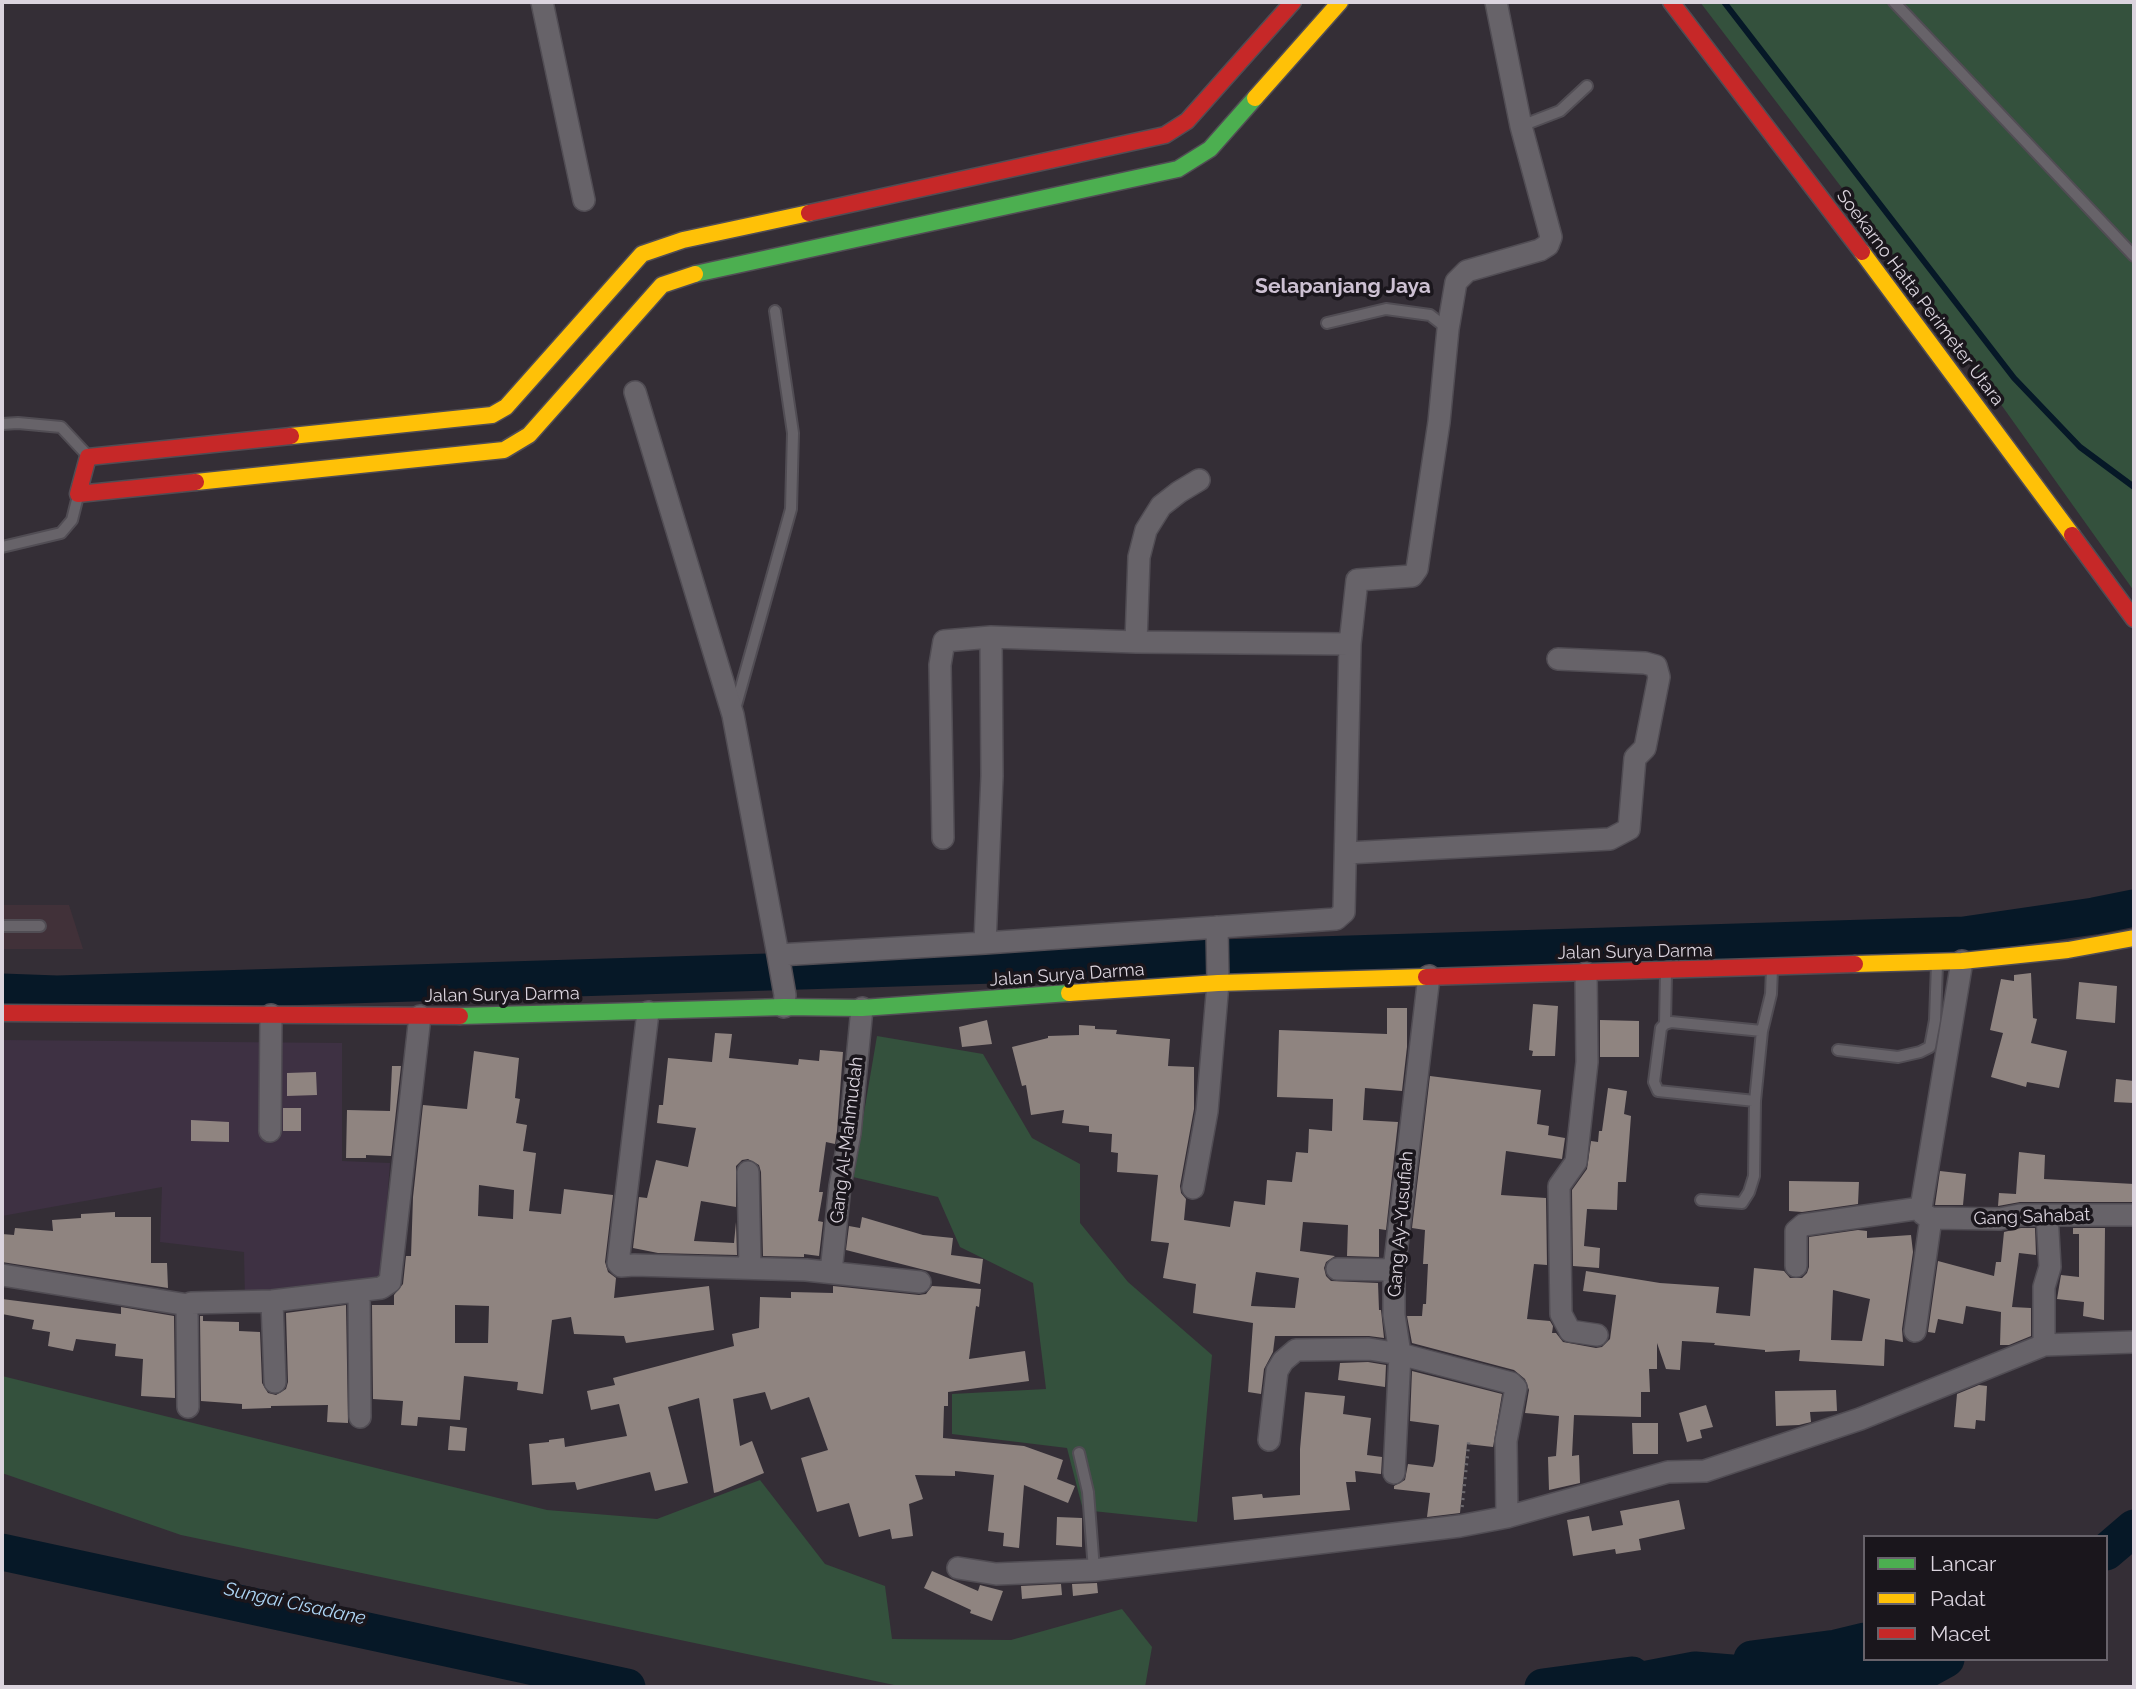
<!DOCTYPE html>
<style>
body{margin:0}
#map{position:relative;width:2136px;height:1689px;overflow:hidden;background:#342e36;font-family:Raleway,sans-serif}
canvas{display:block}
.frame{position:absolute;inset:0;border:4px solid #dbd4de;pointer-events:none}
.legend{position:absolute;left:1863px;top:1535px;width:245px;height:126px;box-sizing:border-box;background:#1a161c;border:2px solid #67626a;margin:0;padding:9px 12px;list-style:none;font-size:21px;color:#dbd4de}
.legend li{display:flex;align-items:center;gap:14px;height:35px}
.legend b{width:35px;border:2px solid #67626a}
</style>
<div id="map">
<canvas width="2136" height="1689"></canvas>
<div class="frame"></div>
<ul class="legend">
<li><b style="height:9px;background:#4caf50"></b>Lancar</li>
<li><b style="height:9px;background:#ffc107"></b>Padat</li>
<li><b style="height:9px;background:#c62828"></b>Macet</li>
</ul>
</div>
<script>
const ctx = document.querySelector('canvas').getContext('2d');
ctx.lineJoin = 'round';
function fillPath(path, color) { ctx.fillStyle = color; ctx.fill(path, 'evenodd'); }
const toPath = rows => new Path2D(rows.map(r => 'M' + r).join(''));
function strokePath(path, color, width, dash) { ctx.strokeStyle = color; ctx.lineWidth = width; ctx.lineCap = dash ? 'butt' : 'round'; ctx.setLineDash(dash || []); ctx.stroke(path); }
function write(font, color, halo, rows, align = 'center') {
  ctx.font = font + ' Raleway,sans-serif'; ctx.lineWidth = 7; ctx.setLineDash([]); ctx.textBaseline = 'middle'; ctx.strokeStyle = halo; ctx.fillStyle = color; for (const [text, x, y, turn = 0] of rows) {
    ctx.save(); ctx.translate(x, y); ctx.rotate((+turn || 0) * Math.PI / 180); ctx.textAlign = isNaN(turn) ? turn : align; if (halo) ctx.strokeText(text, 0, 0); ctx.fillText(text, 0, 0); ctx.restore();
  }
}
fillPath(toPath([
 [2,905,69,905,83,949,2,949]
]), '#413139');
fillPath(toPath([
 [2,1040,342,1043,342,1161,390,1163,381,1284,245,1300,244,1252,160,1242,162,1187,2,1216]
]), '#3e3143');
fillPath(toPath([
 [1700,2,2134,2,2134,591,1913,281],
 [877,1036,983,1054,1032,1138,1080,1164,1080,1223,1128,1282,1212,1355,1197,1522,1083,1510,1067,1448,952,1434,952,1394,1046,1389,1033,1283,960,1247,938,1197,853,1177],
 [2,1376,547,1510,657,1519,760,1480,825,1564,885,1586,892,1639,1011,1640,1122,1609,1152,1647,1145,1687,899,1686,181,1535,2,1473]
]), '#34513d');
strokePath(toPath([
 [1724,2,2014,378,2080,447,2134,487]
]), '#061827', 6);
strokePath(toPath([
 [2,992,57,994,1964,935,2094,916,2134,908],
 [2,1552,627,1687],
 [2106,1552,2134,1528],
 [1752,1659,1836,1648,1865,1641],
 [1543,1687,1632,1675],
 [1606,1687,1695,1670,1817,1680,1926,1670,1946,1659]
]), '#061827', 37);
fillPath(toPath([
 [2031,973,2033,1018,2037,1019,2031,1043,2067,1051,2059,1088,2027,1082,2026,1087,1991,1077,2003,1033,1990,1030,2001,979,2014,981,2014,975],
 [2079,982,2117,986,2115,1023,2076,1019],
 [1533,1004,1558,1006,1555,1056,1532,1056,1533,1051,1529,1050],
 [1387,1008,1407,1008,1407,1047,1402,1091,1365,1088,1363,1120,1398,1122,1386,1230,1379,1229,1379,1257,1347,1256,1348,1225,1303,1222,1300,1251,1335,1256,1326,1262,1324,1268,1326,1276,1331,1281,1378,1283,1379,1310,1381,1310,1384,1338,1369,1336,1275,1336,1273,1352,1264,1369,1261,1394,1248,1392,1253,1323,1193,1313,1196,1284,1163,1278,1169,1243,1151,1241,1158,1175,1117,1172,1118,1153,1111,1152,1112,1134,1089,1132,1089,1126,1062,1123,1064,1110,1031,1115,1026,1085,1022,1086,1012,1047,1048,1038,1048,1036,1079,1035,1079,1025,1095,1026,1095,1029,1117,1030,1116,1034,1170,1039,1168,1066,1194,1067,1194,1109,1180,1186,1181,1193,1186,1199,1184,1220,1230,1227,1234,1201,1265,1205,1267,1180,1292,1182,1296,1152,1308,1153,1309,1129,1332,1131,1333,1099,1277,1097,1279,1030,1387,1034],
 [1256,1272,1299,1278,1295,1308,1251,1306],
 [987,1020,992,1044,962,1047,959,1027],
 [1600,1020,1639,1021,1639,1057,1600,1057],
 [715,1033,732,1034,729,1058,798,1065,799,1059,819,1061,820,1050,843,1052,837,1131,835,1144,826,1142,819,1192,823,1192,818,1221,823,1222,819,1256,804,1254,804,1257,763,1256,761,1172,759,1165,748,1159,742,1160,736,1166,736,1207,701,1201,694,1241,734,1243,736,1222,737,1255,658,1253,633,1248,639,1197,647,1198,656,1160,688,1167,696,1128,657,1123,659,1105,663,1105,668,1058,712,1062],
 [474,1051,519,1058,515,1098,520,1099,516,1123,527,1125,523,1151,536,1153,529,1211,561,1214,564,1189,613,1195,605,1262,608,1272,616,1278,614,1298,709,1286,714,1330,626,1343,624,1336,574,1334,571,1317,552,1320,543,1394,517,1390,518,1382,464,1376,460,1420,418,1417,417,1426,401,1425,403,1401,373,1399,372,1305,394,1305,394,1295,403,1284,406,1256,411,1256,413,1197,423,1105,467,1109],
 [479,1185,514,1190,513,1219,478,1216],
 [455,1305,489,1306,488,1343,455,1343],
 [392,1066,401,1066,391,1156,366,1155,366,1158,346,1158,347,1110,390,1111],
 [316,1072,317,1095,287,1096,287,1073],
 [1430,1076,1541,1090,1537,1124,1549,1126,1548,1135,1565,1138,1562,1159,1506,1151,1501,1195,1546,1198,1547,1265,1534,1264,1527,1319,1550,1321,1553,1326,1552,1333,1556,1333,1563,1342,1596,1348,1602,1347,1610,1339,1616,1295,1583,1291,1586,1271,1660,1283,1719,1287,1716,1313,1750,1316,1754,1268,1784,1271,1790,1278,1802,1278,1807,1273,1809,1267,1809,1237,1858,1230,1867,1231,1867,1238,1911,1235,1913,1252,1902,1329,1903,1342,1885,1339,1884,1366,1799,1361,1800,1350,1765,1352,1765,1350,1714,1345,1715,1343,1682,1341,1680,1370,1666,1369,1657,1343,1657,1369,1649,1369,1650,1392,1641,1392,1641,1417,1574,1415,1572,1456,1579,1455,1580,1483,1549,1490,1548,1457,1556,1456,1559,1416,1525,1413,1529,1390,1525,1379,1514,1370,1412,1343,1407,1316,1422,1316,1423,1304,1426,1304,1428,1264,1423,1264,1425,1230,1412,1228],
 [1833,1290,1870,1299,1862,1341,1831,1340],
 [2116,1079,2134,1081,2134,1103,2114,1102],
 [1608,1088,1627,1091,1624,1114,1631,1116,1626,1182,1618,1182,1617,1210,1587,1209,1584,1246,1600,1248,1599,1268,1573,1266,1572,1190,1587,1169,1591,1141,1598,1142,1599,1131,1602,1131],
 [283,1108,301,1108,301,1131,283,1131],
 [191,1120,229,1122,229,1142,191,1141],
 [2019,1152,2045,1155,2044,1179,2134,1184,2134,1202,2020,1202,1998,1206,1999,1193,2016,1194],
 [1940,1171,1966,1174,1963,1205,1935,1205],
 [1789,1181,1859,1182,1858,1204,1802,1212,1789,1211],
 [115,1212,115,1217,151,1217,151,1263,167,1263,168,1288,2,1262,2,1234,14,1235,15,1228,53,1231,52,1220,81,1218,81,1214],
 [862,1217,923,1235,953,1238,951,1255,983,1259,980,1284,846,1250,849,1226,860,1228],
 [2021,1228,2035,1228,2036,1255,2019,1253,2012,1307,2031,1308,2031,1336,2009,1345,2000,1345,2001,1312,1966,1306,1963,1324,1938,1319,1935,1333,1928,1332,1938,1261,1994,1276,1996,1262,2001,1262,2004,1232],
 [2073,1228,2105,1228,2104,1320,2083,1316,2084,1302,2057,1299,2061,1275,2079,1277,2079,1234,2073,1234],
 [833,1286,919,1295,926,1294,932,1286,981,1289,979,1307,976,1306,969,1359,1025,1351,1029,1381,948,1392,948,1406,944,1406,943,1438,1024,1446,1063,1460,1057,1479,1075,1486,1068,1503,1024,1485,1019,1548,1003,1546,1004,1533,988,1531,994,1475,955,1471,955,1476,915,1475,923,1499,909,1504,913,1536,892,1539,890,1529,859,1537,849,1503,817,1512,801,1458,828,1450,809,1397,771,1410,765,1392,733,1399,740,1446,752,1441,764,1473,718,1492,714,1493,699,1398,668,1407,688,1483,655,1491,650,1472,577,1490,575,1482,532,1485,529,1444,549,1442,549,1440,564,1438,565,1447,627,1436,619,1404,591,1410,587,1391,615,1385,613,1378,734,1346,732,1334,759,1328,760,1297,791,1298,791,1292,833,1293],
 [2,1299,121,1314,121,1307,174,1316,175,1398,141,1396,143,1359,115,1356,116,1344,76,1339,73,1351,48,1346,50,1332,32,1329,34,1320,2,1314],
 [346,1305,348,1423,327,1422,328,1405,271,1406,271,1408,242,1409,242,1404,201,1401,200,1316,203,1316,203,1321,239,1322,239,1331,260,1332,262,1383,268,1393,276,1395,286,1389,288,1382,286,1313],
 [1368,1362,1386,1365,1385,1387,1338,1380,1340,1363],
 [1412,1371,1502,1394,1493,1447,1467,1444,1460,1513,1427,1517,1430,1493,1394,1489,1394,1486,1405,1480,1408,1464,1433,1467,1435,1461,1439,1425,1410,1421],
 [1979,1385,1987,1386,1985,1421,1976,1420,1975,1429,1954,1427,1957,1394],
 [1836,1390,1837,1411,1810,1412,1811,1422,1799,1425,1776,1426,1775,1391],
 [1305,1392,1345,1396,1343,1414,1371,1418,1367,1455,1382,1457,1381,1474,1355,1471,1356,1482,1346,1482,1350,1510,1234,1520,1232,1497,1262,1494,1263,1498,1300,1495,1300,1449],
 [1706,1405,1713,1427,1700,1430,1702,1438,1687,1442,1679,1413],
 [1632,1423,1658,1423,1658,1454,1633,1454],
 [450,1426,467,1428,465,1451,448,1450],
 [1679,1500,1685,1529,1639,1539,1641,1550,1616,1554,1615,1549,1573,1556,1567,1520,1589,1516,1592,1531,1623,1525,1620,1511],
 [1057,1517,1082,1518,1082,1547,1056,1545],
 [932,1571,978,1591,980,1585,1003,1591,992,1621,970,1613,971,1610,924,1588],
 [1097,1583,1098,1593,1073,1596,1072,1584],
 [1061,1584,1062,1595,1022,1599,1021,1586]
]), '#8f8480');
const lane = toPath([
 [1894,2,2134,256],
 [1521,126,1560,111,1587,86],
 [1327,323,1386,309,1430,315,1448,329],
 [2,424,18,423,61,427,88,456],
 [2,547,61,533,72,520,78,496],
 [735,709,791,509,793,433,775,311],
 [2,926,40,926],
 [1665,1024,1666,974],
 [1762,1031,1671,1022,1665,1024,1661,1028,1654,1082,1658,1091,1755,1101,1762,1031,1771,994,1772,969],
 [1838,1050,1898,1057,1920,1052,1930,1047,1935,1020,1937,964],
 [1701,1200,1742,1203,1749,1192,1754,1176,1755,1101],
 [1079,1453,1088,1492,1094,1570]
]);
const street = toPath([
 [542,2,584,200],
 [635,392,733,715,778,955,785,995,784,1007],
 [1136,642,1139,557,1146,530,1161,506,1179,492,1199,480],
 [943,838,940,665,944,641,991,637,1136,642,1350,644],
 [1347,853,1610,839,1629,829,1635,758,1645,748,1659,677,1656,666,1645,663,1558,659],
 [985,943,992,776,991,637],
 [778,955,985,943,1336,919,1344,912,1350,644,1357,580,1412,576,1417,569,1439,422,1448,329,1456,282,1467,271,1540,250,1548,245,1551,237,1521,126,1496,2],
 [1586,973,1587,1062,1576,1162,1559,1186,1561,1314,1570,1331,1597,1335],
 [648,1012,618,1263,621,1266,634,1265,806,1270,920,1282],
 [270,1131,271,1015],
 [748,1172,750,1267],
 [1193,1188,1207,1111,1218,983,1217,927],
 [1931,1218,2000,1219,2020,1215,2134,1215],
 [1796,1266,1796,1231,1803,1225,1921,1208],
 [1337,1269,1394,1270],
 [831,1272,840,1186,850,1133,862,1008],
 [2,1275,188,1305],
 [359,1291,360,1417],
 [272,1301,275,1382],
 [1915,1331,1931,1218,1923,1214,1921,1208,1962,961],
 [2044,1345,2044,1287,2050,1267,2047,1215],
 [188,1407,187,1310,191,1303,272,1301,381,1288,390,1282,420,1016],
 [1269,1440,1277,1371,1283,1361,1296,1350,1369,1349,1400,1354,1394,1315,1394,1270,1429,976],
 [1394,1473,1400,1354,1511,1383,1516,1388,1506,1441,1507,1517],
 [958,1568,996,1574,1094,1570,1460,1526,1507,1517,1668,1472,1705,1471,1860,1419,2044,1345,2134,1342]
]);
const fast = toPath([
 [695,274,1178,169,1210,149,1255,98],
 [460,1016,784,1007,862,1008,1069,993]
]);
const slow = toPath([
 [1255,98,1340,2],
 [1862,252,2072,535],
 [291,436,492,415,506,407,642,254,683,240,809,213],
 [196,482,504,450,529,435,662,285,695,274],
 [1855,964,1962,961,2068,950,2134,938],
 [1069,993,1218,983,1426,977]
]);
const jam = toPath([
 [1671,2,1862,252],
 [809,213,1165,135,1187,121,1293,2],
 [196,482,78,494,88,457,291,436],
 [2072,535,2134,619],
 [1426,977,1855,964],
 [2,1013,460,1016]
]);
strokePath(lane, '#514d54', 14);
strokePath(street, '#514d54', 24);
strokePath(fast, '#514d54', 19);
strokePath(slow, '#514d54', 19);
strokePath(jam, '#514d54', 19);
strokePath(toPath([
 [1462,1507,1469,1439]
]), '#6c696e', 3.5, [2, 5]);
strokePath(lane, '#676369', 10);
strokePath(street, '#676369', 21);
strokePath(fast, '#4caf50', 16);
strokePath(slow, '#ffc107', 16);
strokePath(jam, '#c62828', 16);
write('18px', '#dbd4de', '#1a161c', [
 ["Soekarno Hatta Perimeter Utara",1920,298,53],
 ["Jalan Surya Darma",1635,952,-1],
 ["Jalan Surya Darma",1067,975,-4],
 ["Jalan Surya Darma",502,995,-1],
 ["Gang Al-Mahmudah",847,1140,-83],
 ["Gang Sahabat",2032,1217,-2],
 ["Gang Ay-Yusufiah",1401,1224,-85]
]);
write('italic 19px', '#aed6f6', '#1a161c', [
 ["Sungai Cisadane",295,1604,12]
]);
write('bold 21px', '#cdc1d3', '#1a161c', [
 ["Selapanjang Jaya",1343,287]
]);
</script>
